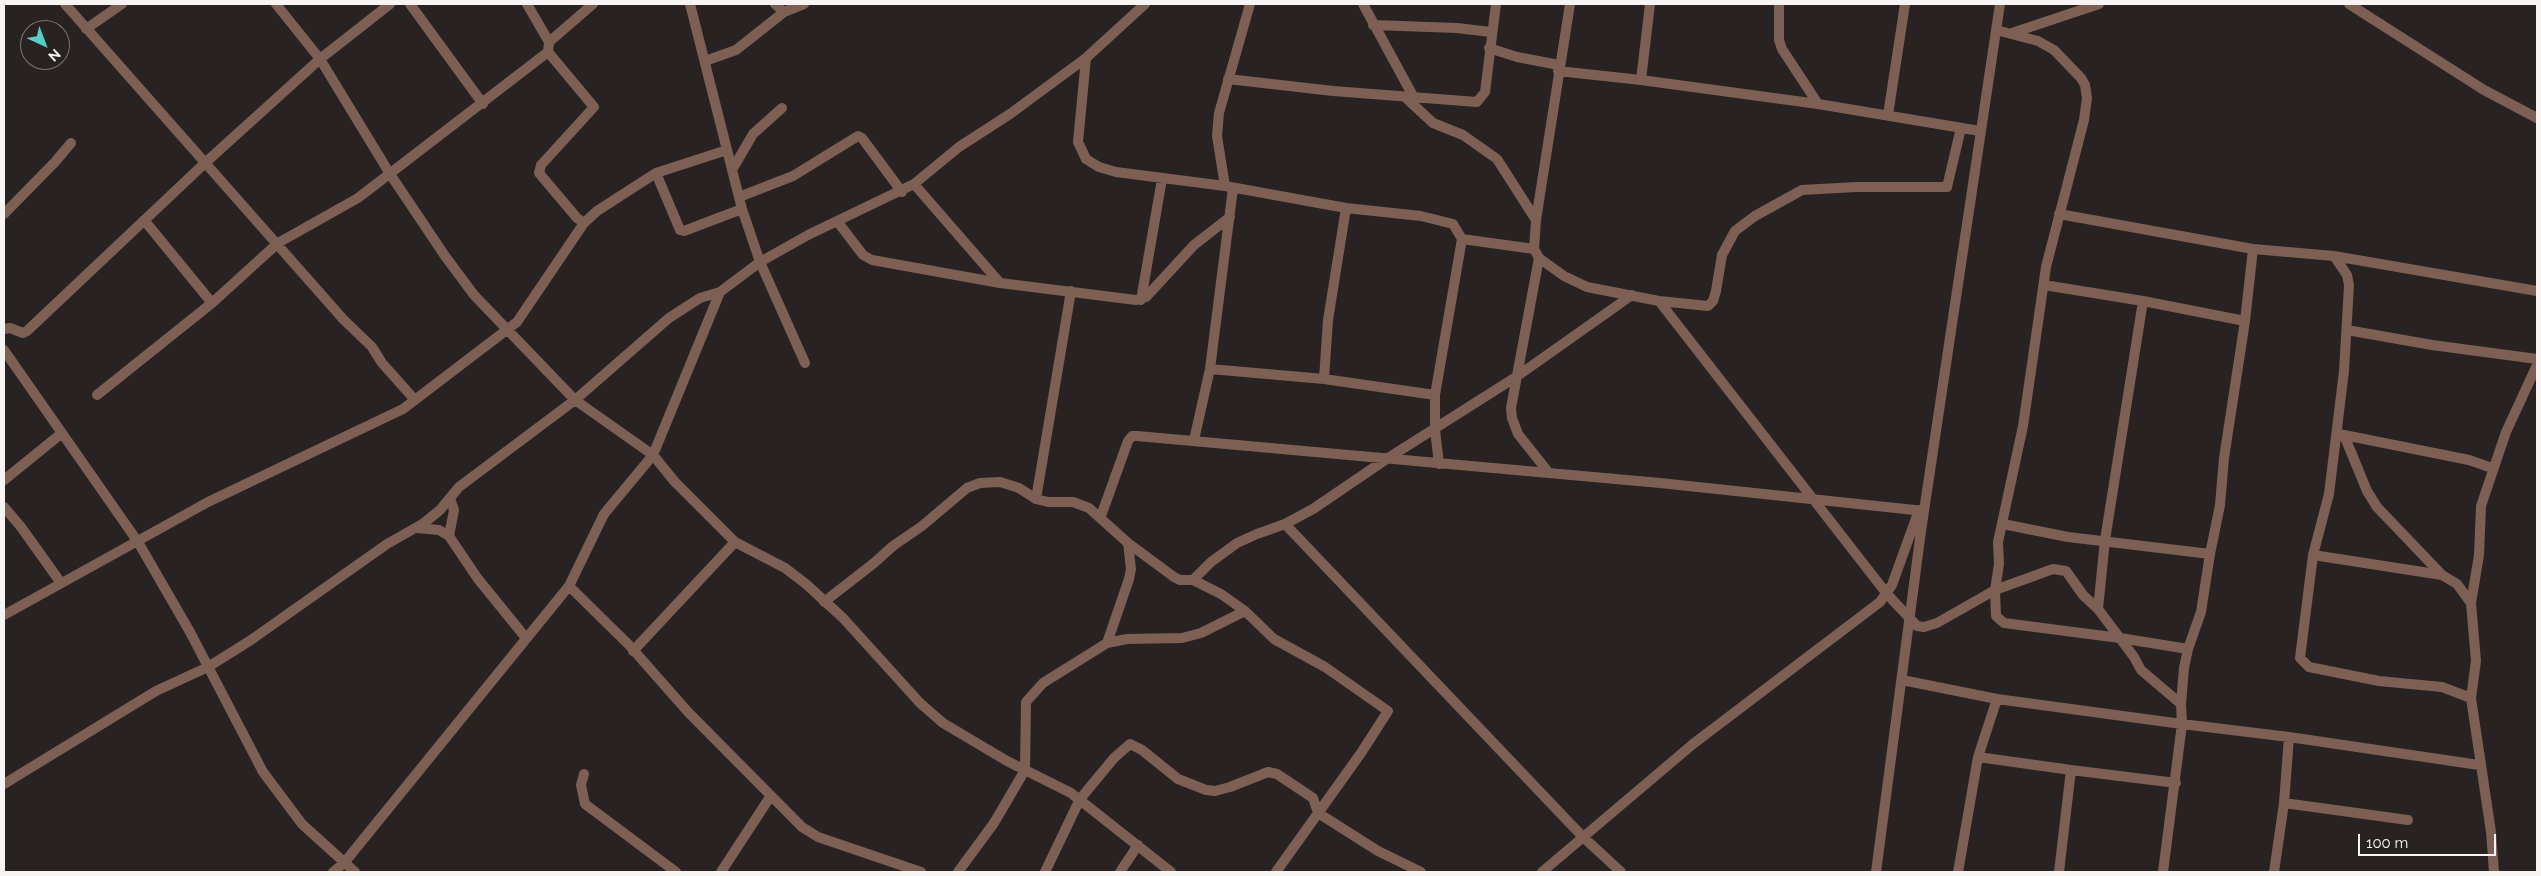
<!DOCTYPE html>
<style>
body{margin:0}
#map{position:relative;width:2541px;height:876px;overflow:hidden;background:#282322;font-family:Raleway,sans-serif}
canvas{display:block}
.frame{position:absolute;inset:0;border:5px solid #f7f4f3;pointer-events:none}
.north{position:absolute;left:20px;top:20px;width:50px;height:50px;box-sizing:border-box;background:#282322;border:1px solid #7b7776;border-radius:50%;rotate:137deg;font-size:14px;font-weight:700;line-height:20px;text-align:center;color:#f7f4f3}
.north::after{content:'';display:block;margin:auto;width:18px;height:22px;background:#56cec3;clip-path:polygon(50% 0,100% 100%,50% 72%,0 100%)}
.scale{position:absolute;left:2358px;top:834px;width:138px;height:22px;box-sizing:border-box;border:2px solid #f7f4f3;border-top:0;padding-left:6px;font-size:15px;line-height:18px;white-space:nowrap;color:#f7f4f3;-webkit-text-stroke:4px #282322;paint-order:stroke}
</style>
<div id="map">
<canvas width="2541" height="876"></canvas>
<div class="frame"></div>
<div class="north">N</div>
<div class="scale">100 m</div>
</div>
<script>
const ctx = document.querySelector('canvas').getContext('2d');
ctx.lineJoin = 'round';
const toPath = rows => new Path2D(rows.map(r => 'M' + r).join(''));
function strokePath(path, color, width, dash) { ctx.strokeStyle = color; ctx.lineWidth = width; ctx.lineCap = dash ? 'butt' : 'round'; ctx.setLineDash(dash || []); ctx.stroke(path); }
strokePath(toPath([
 [65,4,343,319,372,347,382,363,415,400],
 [276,4,320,59,390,174,445,256,474,295,575,400,653,455,675,482,735,542,785,568,806,584,843,618,920,703,943,723,1007,761,1071,793,1171,872],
 [410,4,483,104],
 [527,4,549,42],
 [690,4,742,209,760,262,805,363],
 [775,4,784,12],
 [1363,4,1413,96],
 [1779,4,1779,40,1782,49,1818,104],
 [2349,4,2484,90,2537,118],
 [1373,25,1457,28,1491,32],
 [86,29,122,4],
 [1996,30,2038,41,2054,50,2081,78,2085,85,2087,98,2084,120,2046,267,2023,426,1998,542,1999,564,1995,590,1996,616,2004,623,2120,638,2188,649],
 [2012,33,2099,4],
 [1489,48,1517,57,1559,65],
 [548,52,594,107,541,165,539,173,577,218,584,223],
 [1086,58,1078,142,1086,159,1099,167,1116,172,1225,186,1346,208,1421,216,1453,224,1462,239,1534,249],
 [705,61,736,50,784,12,804,4],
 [1558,71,1641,80,1818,104,1980,131],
 [1228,79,1333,91,1477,102,1485,92,1496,4],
 [1641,80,1650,4],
 [1405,97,1433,123,1463,135,1497,159,1536,220],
 [1888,115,1905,4],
 [732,170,753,134,782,108],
 [656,173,680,230,684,231,742,209],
 [914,184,1000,283],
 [1225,186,1217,136,1219,113,1250,4],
 [739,197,793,176,858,136,862,138,902,192],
 [1346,208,1328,320,1324,379,1435,395],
 [4,214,55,162,71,143],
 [2059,214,2253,249,2334,256,2537,291],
 [144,220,212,303],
 [837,221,863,255,872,260,1000,283,1136,300,1146,297,1194,245,1230,217],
 [2334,256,2347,275,2349,285,2344,371,2329,494,2313,555,2300,658,2309,667,2379,681,2442,687,2471,698],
 [1539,258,1564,276,1587,287,1659,301,1887,594,1917,626,1924,627,1937,623,1995,590,2053,569,2066,571,2083,595,2098,609],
 [2044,285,2143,301],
 [1141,300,1162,179],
 [1659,301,1708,306,1713,301,1716,291,1722,255,1735,231,1755,216,1802,190,1856,187,1947,187,1961,128],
 [4,329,10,328,23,333,27,331,205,163,320,59,390,4],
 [2347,330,2432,345,2537,359],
 [4,350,138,542,190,632,263,772,302,824,355,872],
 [1210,369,1324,379],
 [97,395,212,303,278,243,358,198,548,52,549,42,593,4],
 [2339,434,2469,460,2492,468],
 [2344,435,2367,491,2377,507,2442,575],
 [1194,440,1210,369,1233,188],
 [1439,464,1435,430,1435,395,1462,239],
 [1549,473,1518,434,1512,418,1511,408,1539,258,1534,249,1536,220,1570,4],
 [4,480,62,433],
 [1036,499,1071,291],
 [4,507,21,527,61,583],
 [1101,516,1128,441,1132,436,1137,436,1660,483,1924,511],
 [1285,524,1582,836,1621,872],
 [2003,524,2068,537,2210,554,2220,505,2224,458,2245,321,2253,249],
 [417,528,439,530,449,536,478,579,526,638],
 [449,536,454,510,450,498],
 [1128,543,1174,577,1180,580,1193,580,1221,594,1245,611,1274,639,1325,667,1388,711,1361,753,1276,872],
 [2313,555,2442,575,2457,584,2471,603,2476,661,2471,698,2491,832,2494,872],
 [1193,580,1211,562,1237,543,1257,534,1285,524,1313,509,1385,460,1516,377,1632,295],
 [569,586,629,645,688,712,802,827,818,837,921,872],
 [824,602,874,563,893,546,922,526,967,488,980,483,1000,482,1019,488,1036,499,1048,502,1073,502,1089,508,1128,543,1131,569,1129,579,1107,643],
 [2471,603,2479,555,2481,506,2506,432,2537,365],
 [4,615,208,502,403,409,517,322,584,223,597,211,656,173,727,150],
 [633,651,735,542],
 [1902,680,1997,699,2182,724,2181,704,2184,668,2188,649,2201,612,2210,554],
 [2181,704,2141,670,2134,657,2098,609,2105,540,2143,301,2245,321],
 [1978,757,2071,770],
 [584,774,581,785,585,804,676,872],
 [4,784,156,691,208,667,251,640,387,544,424,523,440,510,459,487,575,400,669,318,700,298,720,292,760,262,808,235,914,184,959,147,1010,114,1086,58,1145,4],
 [2284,803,2408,820],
 [333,872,344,863,569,586,604,514,653,455,720,292],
 [721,872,770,797],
 [958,872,994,823,1025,770,1026,702,1043,683,1107,643,1127,639,1182,638,1201,633,1245,611],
 [1045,872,1080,799,1114,758,1130,744,1142,750,1178,779,1206,790,1215,791,1230,787,1268,772,1277,774,1313,798,1318,813,1378,851,1421,872],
 [1120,872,1138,845],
 [1542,872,1693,744,1880,602,1892,585,1919,510],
 [1876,872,1921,531,2000,4],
 [1958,872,1978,757,1997,699],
 [2059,872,2071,770,2176,783],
 [2163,872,2182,724,2289,737,2479,765],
 [2274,872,2284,803,2289,737]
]), '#7d5f54', 10);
</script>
